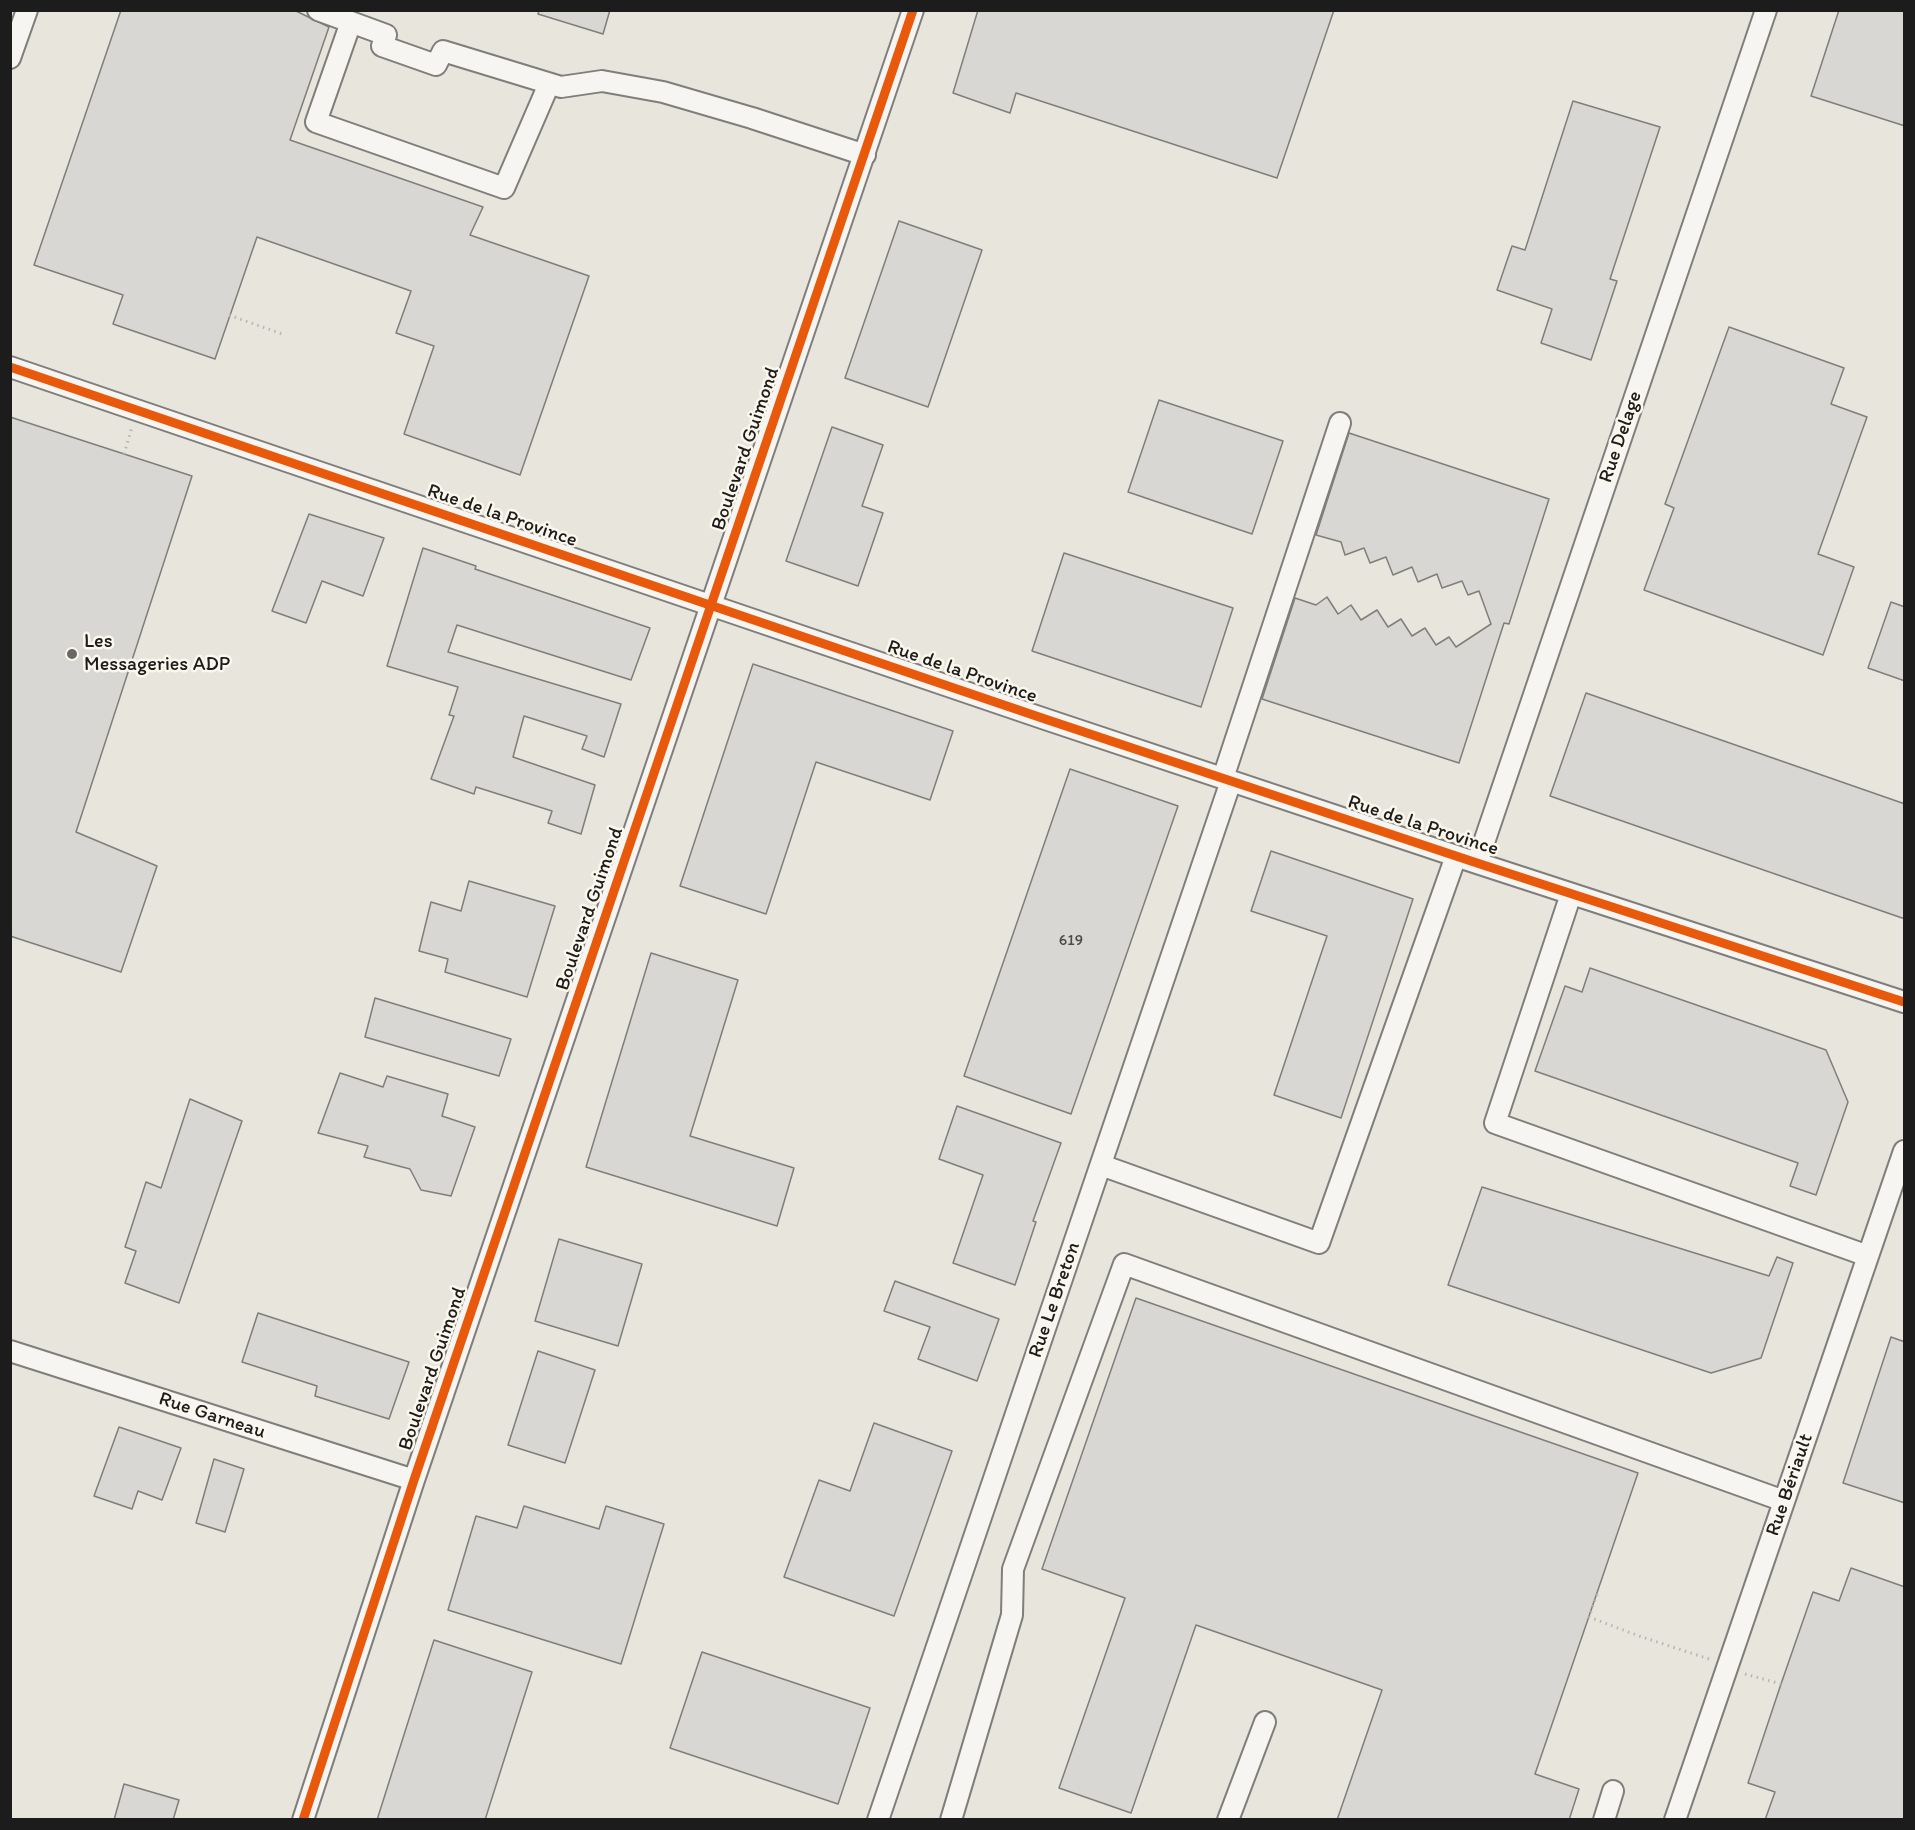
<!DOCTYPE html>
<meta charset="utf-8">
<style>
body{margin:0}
#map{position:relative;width:1915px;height:1830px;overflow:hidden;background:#f8f6f0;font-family:Itim,sans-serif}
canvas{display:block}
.frame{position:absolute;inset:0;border:12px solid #1c1c1c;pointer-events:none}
</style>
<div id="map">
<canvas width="1915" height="1830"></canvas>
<div class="frame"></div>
</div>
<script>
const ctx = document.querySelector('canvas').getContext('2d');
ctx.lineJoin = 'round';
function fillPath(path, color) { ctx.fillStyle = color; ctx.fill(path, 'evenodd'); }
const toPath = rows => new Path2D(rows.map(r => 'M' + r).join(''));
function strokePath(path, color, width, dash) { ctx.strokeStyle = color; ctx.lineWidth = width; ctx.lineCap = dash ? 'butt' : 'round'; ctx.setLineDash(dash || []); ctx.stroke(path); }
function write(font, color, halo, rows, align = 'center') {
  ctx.font = font + ' Itim,sans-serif'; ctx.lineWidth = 5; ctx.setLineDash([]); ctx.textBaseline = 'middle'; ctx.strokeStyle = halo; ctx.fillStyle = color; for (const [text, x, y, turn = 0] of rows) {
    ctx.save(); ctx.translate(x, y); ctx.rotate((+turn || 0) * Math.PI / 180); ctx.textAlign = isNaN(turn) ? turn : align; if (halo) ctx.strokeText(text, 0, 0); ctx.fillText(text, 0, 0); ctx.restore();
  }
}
fillPath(toPath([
 [11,11,1904,11,1904,1819,11,1819]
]), '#e8e5dd');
const building = toPath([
 [121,10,294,10,329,27,290,140,483,207,470,235,589,276,520,475,404,434,434,346,396,333,411,291,257,237,215,359,113,324,123,295,34,265,121,10],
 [539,10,610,10,603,34,538,14,539,10],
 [978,10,1334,10,1277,178,1016,93,1010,113,953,93,978,10],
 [1839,10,1905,10,1905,126,1811,96,1839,10],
 [1573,101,1660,127,1610,279,1617,281,1591,360,1541,343,1552,309,1497,290,1512,246,1525,250,1573,101],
 [899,221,982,250,928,407,845,378,899,221],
 [1729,327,1844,368,1831,404,1867,417,1818,554,1854,567,1823,655,1644,590,1674,508,1665,504,1729,327],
 [1159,400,1283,441,1252,534,1128,492,1159,400],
 [10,417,192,476,76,832,157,866,121,972,10,936,10,417],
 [832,427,883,445,862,506,883,513,858,586,786,561,832,427],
 [1349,433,1549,499,1509,624,1504,623,1459,763,1262,699,1295,598,1316,605,1327,597,1338,614,1351,605,1361,620,1377,610,1388,627,1401,619,1412,636,1425,628,1436,645,1449,637,1456,647,1491,624,1479,591,1468,595,1462,581,1442,588,1437,574,1418,582,1412,567,1393,575,1386,557,1370,563,1364,548,1345,555,1341,542,1316,535,1349,433],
 [309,514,384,538,363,596,322,581,306,623,272,611,309,514],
 [423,548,476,566,475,569,650,628,631,680,457,625,448,652,621,704,604,757,582,749,587,736,524,716,513,757,595,785,581,834,548,823,552,811,476,787,474,794,431,779,454,716,449,715,458,687,387,666,423,548],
 [1064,553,1233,608,1201,707,1032,651,1064,553],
 [1891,602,1905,607,1905,681,1868,668,1891,602],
 [753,664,953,731,930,800,816,762,766,914,680,886,753,664],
 [1586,693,1905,804,1905,919,1550,796,1586,693],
 [1070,769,1178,806,1071,1114,964,1076,1070,769],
 [1271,851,1413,899,1341,1118,1274,1095,1327,936,1251,911,1271,851],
 [469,881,555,906,527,997,445,972,448,959,419,951,431,902,461,911,469,881],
 [651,953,738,980,690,1136,794,1168,777,1226,586,1167,651,953],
 [1590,968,1826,1050,1848,1102,1816,1195,1790,1186,1798,1163,1535,1071,1565,986,1582,992,1590,968],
 [375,998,511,1039,499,1076,365,1037,375,998],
 [340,1073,383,1087,387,1076,448,1094,442,1116,475,1127,451,1196,421,1190,410,1169,364,1157,368,1146,318,1133,340,1073],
 [190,1099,242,1121,179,1303,125,1283,136,1251,125,1247,146,1182,161,1188,190,1099],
 [957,1106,1061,1143,1033,1221,1036,1222,1015,1285,953,1263,983,1175,939,1159,957,1106],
 [1482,1187,1769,1276,1777,1257,1793,1263,1761,1358,1711,1373,1448,1285,1482,1187],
 [559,1239,642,1264,618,1346,535,1321,559,1239],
 [895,1281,999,1319,977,1381,918,1359,930,1327,884,1311,895,1281],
 [1136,1298,1638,1473,1535,1774,1579,1789,1569,1820,1337,1820,1382,1690,1196,1625,1131,1813,1059,1788,1125,1598,1042,1569,1136,1298],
 [258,1313,409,1362,389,1419,315,1396,317,1386,242,1362,258,1313],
 [1891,1337,1905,1342,1905,1503,1843,1483,1891,1337],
 [538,1351,595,1370,565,1463,508,1445,538,1351],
 [874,1423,952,1451,894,1616,784,1577,819,1480,850,1491,874,1423],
 [119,1427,181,1448,162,1500,138,1491,132,1509,94,1496,119,1427],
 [214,1459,244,1469,225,1532,196,1523,214,1459],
 [524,1506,599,1529,606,1506,664,1524,621,1664,448,1610,476,1516,517,1528,524,1506],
 [1851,1568,1905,1587,1905,1820,1765,1820,1775,1792,1748,1783,1781,1684,1813,1592,1839,1601,1851,1568],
 [434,1640,532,1672,485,1820,377,1820,434,1640],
 [702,1652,870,1708,838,1804,670,1748,702,1652],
 [124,1784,179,1800,173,1820,114,1820,124,1784]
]);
fillPath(building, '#d9d7d3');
strokePath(building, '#7f7e7b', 1.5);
const minor = toPath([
 [318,10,386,35,382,46,436,65,443,51,561,87,602,81,663,92,752,118,865,155],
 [351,22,316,122,504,188,549,84],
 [10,58,27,10],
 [10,367,1045,719,1477,863,1904,1002],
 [1223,778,1340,423],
 [1477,863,1766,10],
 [1571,894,1495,1123,1868,1256],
 [1101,1165,1319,1243,1456,856],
 [10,1351,414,1480],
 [303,1820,414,1480,913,10],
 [878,1820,1231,781],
 [951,1820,1012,1615,1013,1569,1124,1264,1784,1501],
 [1228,1820,1265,1722],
 [1604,1820,1613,1791],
 [1675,1820,1904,1151]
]);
strokePath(minor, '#7f7e7b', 24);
strokePath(toPath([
 [229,315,282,334],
 [124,454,132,427],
 [1597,1594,1589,1617,1639,1636,1712,1660],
 [1745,1674,1781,1684]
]), '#b7b6b4', 3, [1.5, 4.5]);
strokePath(minor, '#f6f5f1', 20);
strokePath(toPath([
 [10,367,1045,719,1477,863,1904,1002],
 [303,1820,414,1480,913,10]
]), '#e8590c', 9);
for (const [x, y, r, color] of [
 [72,654,6,"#696866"]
]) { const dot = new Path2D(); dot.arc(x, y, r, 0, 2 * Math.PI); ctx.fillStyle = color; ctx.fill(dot); strokePath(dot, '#fbf7ec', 2); }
write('16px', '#4b4b4a', null, [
 ["619",1071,941]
]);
write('20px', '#1c1c1c', '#fbf7ec', [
 ["Rue Delage",1621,437,-71],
 ["Boulevard Guimond",746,449,-71],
 ["Rue de la Province",502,516,19],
 ["Rue de la Province",962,672,19],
 ["Rue de la Province",1423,826,18],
 ["Boulevard Guimond",590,909,-71],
 ["Rue Le Breton",1055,1300,-71],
 ["Boulevard Guimond",433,1369,-71],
 ["Rue Garneau",212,1416,18],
 ["Rue Bériault",1790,1485,-71]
]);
write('20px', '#1c1c1c', '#fbf7ec', [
 ["Les",84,642],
 ["Messageries ADP",84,665]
], 'left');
</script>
